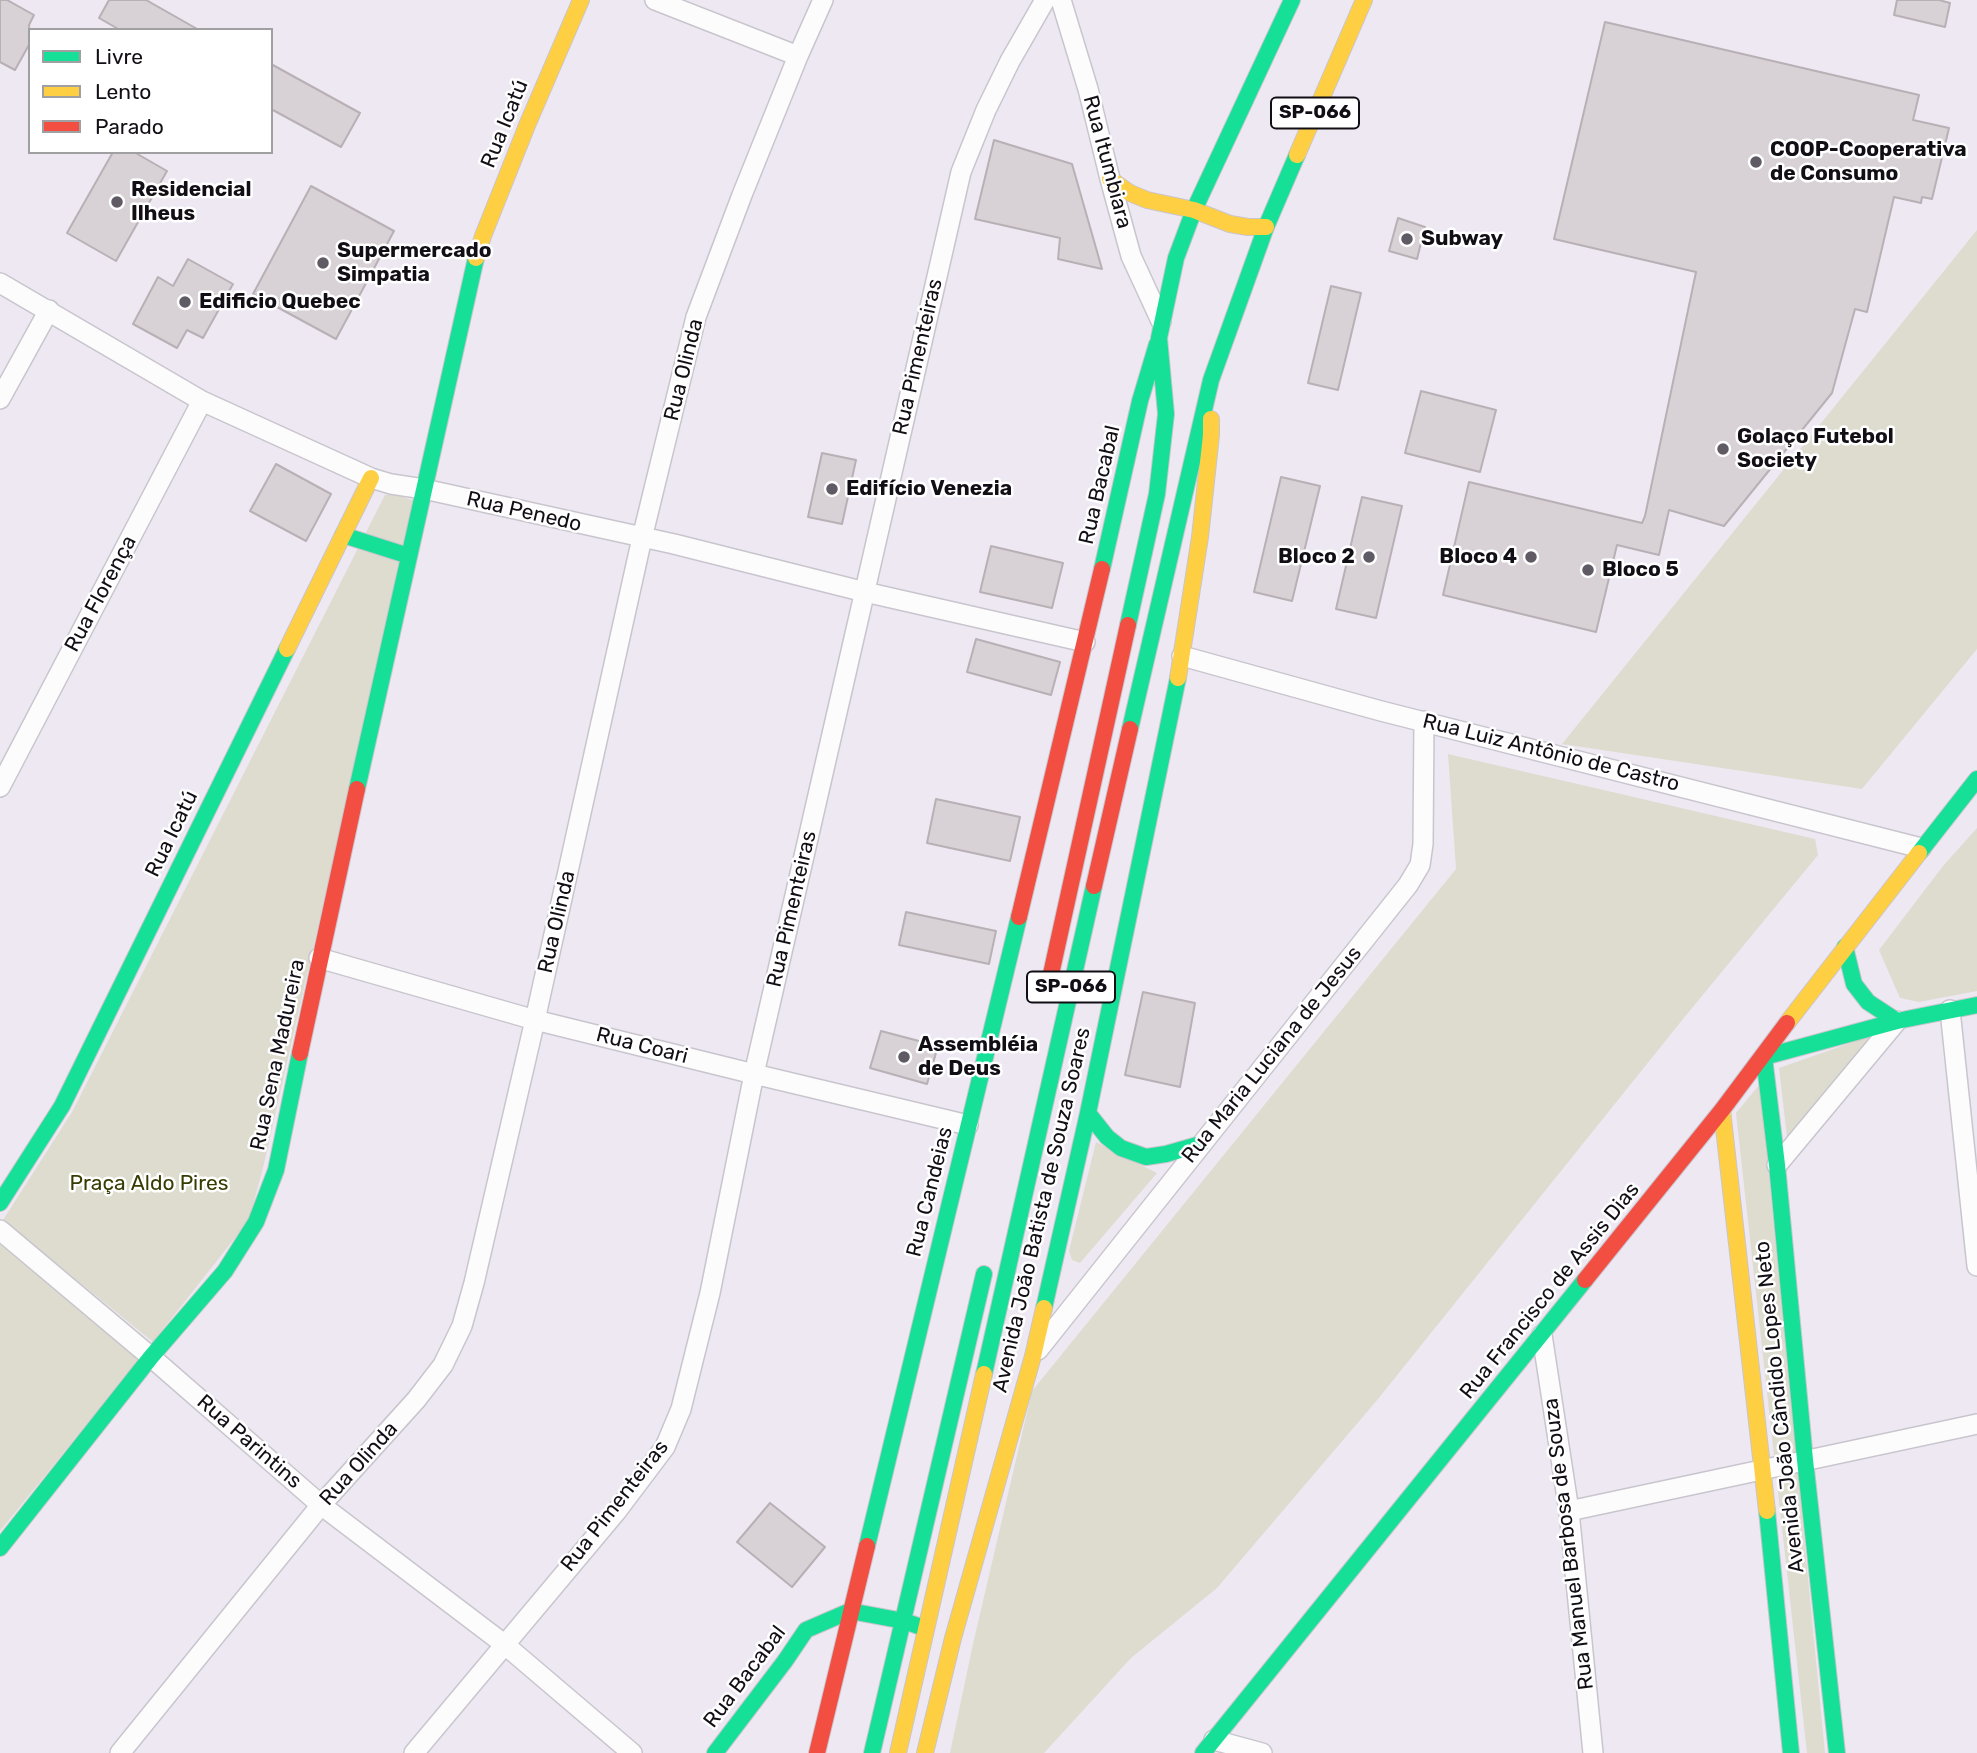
<!DOCTYPE html>
<meta charset="utf-8">
<style>
body{margin:0}
#map{position:relative;width:1977px;height:1753px;overflow:hidden;background:#eee8f3;font-family:Rubik,sans-serif}
canvas{display:block}
.legend{position:absolute;left:28px;top:28px;width:245px;height:126px;box-sizing:border-box;background:#fff;border:2px solid #a09fa1;margin:0;padding:9px 12px;list-style:none;font-size:21px;color:#120e15}
.legend li{display:flex;align-items:center;gap:14px;height:35px}
.legend b{width:35px;border:2px solid #a09fa1}
</style>
<div id="map">
<canvas width="1977" height="1753"></canvas>
<ul class="legend">
<li><b style="height:9px;background:#16e098"></b>Livre</li>
<li><b style="height:9px;background:#ffcf43"></b>Lento</li>
<li><b style="height:9px;background:#f24e42"></b>Parado</li>
</ul>
</div>
<script>
const ctx = document.querySelector('canvas').getContext('2d');
ctx.lineJoin = 'round';
function fillPath(path, color) { ctx.fillStyle = color; ctx.fill(path, 'evenodd'); }
const toPath = rows => new Path2D(rows.map(r => 'M' + r).join(''));
function strokePath(path, color, width, dash) { ctx.strokeStyle = color; ctx.lineWidth = width; ctx.lineCap = dash ? 'butt' : 'round'; ctx.setLineDash(dash || []); ctx.stroke(path); }
function write(font, color, halo, rows, align = 'center') {
  ctx.font = font + ' Rubik,sans-serif'; ctx.lineWidth = 5; ctx.setLineDash([]); ctx.textBaseline = 'middle'; ctx.strokeStyle = halo; ctx.fillStyle = color; for (const [text, x, y, turn = 0] of rows) {
    ctx.save(); ctx.translate(x, y); ctx.rotate((+turn || 0) * Math.PI / 180); ctx.textAlign = isNaN(turn) ? turn : align; if (halo) ctx.strokeText(text, 0, 0); ctx.fillText(text, 0, 0); ctx.restore();
  }
}
fillPath(toPath([
 [1977,230,1977,649,1862,789,1562,744],
 [394,494,415,501,263,1168,249,1220,153,1342,3,1220,72,1112,385,495],
 [1448,754,1815,839,1818,855,1683,1019,1378,1399,1217,1588,1131,1658,1044,1753,950,1753,973,1644,1032,1391,1456,869],
 [1977,828,1977,991,1919,1002,1900,998,1879,950,1943,866],
 [1882,1032,1787,1137,1779,1068],
 [1760,1084,1825,1753,1807,1753,1736,1113],
 [1096,1142,1157,1173,1080,1263,1072,1260,1069,1251],
 [0,1244,140,1359,0,1531]
]), '#dddccf');
const building = toPath([
 [0,0,7,0,34,15,29,25,30,43,15,70,0,62,0,0],
 [109,0,146,0,199,30,120,30,99,18,109,0],
 [1897,0,1939,0,1950,3,1945,27,1894,15,1897,0],
 [1605,22,1919,95,1913,120,1949,128,1932,199,1922,197,1921,203,1894,197,1867,312,1855,309,1832,393,1724,526,1669,510,1659,555,1617,545,1596,632,1443,595,1469,482,1642,523,1645,516,1696,272,1554,239,1605,22],
 [271,64,360,113,341,147,271,109,271,64],
 [994,140,1072,164,1102,269,1058,259,1060,238,975,219,994,140],
 [113,152,134,152,167,171,116,261,67,233,113,152],
 [311,186,394,231,336,339,253,294,311,186],
 [1398,218,1425,227,1417,259,1389,251,1398,218],
 [188,259,233,284,203,338,187,330,177,348,133,324,158,277,173,286,188,259],
 [1331,286,1361,293,1338,390,1308,383,1331,286],
 [1421,391,1496,410,1480,472,1405,453,1421,391],
 [822,453,856,460,842,524,808,517,822,453],
 [276,464,331,494,306,541,250,511,276,464],
 [1281,477,1320,486,1292,601,1254,592,1281,477],
 [1362,497,1402,506,1376,618,1336,609,1362,497],
 [991,546,1063,563,1052,608,980,592,991,546],
 [976,639,1060,662,1051,695,967,672,976,639],
 [936,799,1020,817,1010,861,927,843,936,799],
 [906,912,996,931,989,964,899,945,906,912],
 [1143,992,1195,1003,1180,1087,1125,1075,1143,992],
 [881,1031,938,1046,927,1084,870,1068,881,1031],
 [770,1503,825,1547,792,1587,737,1542,770,1503]
]);
fillPath(building, '#d8d1d6');
strokePath(building, '#b8b0b5', 2);
const street = toPath([
 [655,0,798,56],
 [1061,0,1088,89,1110,179,1131,256,1161,321],
 [0,283,202,401,371,478,391,484,424,489,674,544,865,592,1085,642],
 [0,399,49,310],
 [1182,656,1381,711,1921,848],
 [0,787,202,401],
 [319,958,535,1020,754,1074,968,1125],
 [1950,1010,1977,1266],
 [1777,1165,1897,1021],
 [0,1230,151,1357,321,1505,504,1644,632,1753],
 [1542,1335,1569,1511,1593,1753],
 [1038,1350,1408,885,1420,865,1423,844,1424,721],
 [1569,1511,1977,1424],
 [1214,1740,1262,1753],
 [120,1753,321,1505,416,1400,443,1365,462,1326,474,1283,535,1020,642,538,696,317,742,195,798,56,823,0],
 [414,1753,616,1512,665,1447,681,1409,710,1293,754,1074,961,172,986,110,1010,61,1045,0]
]);
const fast = toPath([
 [343,535,409,556],
 [1102,569,1140,401,1157,344],
 [1128,625,1157,494,1166,414,1159,338,1176,258,1194,210,1292,0],
 [1130,729,1211,380,1266,227,1297,155],
 [357,789,476,258],
 [1919,853,1977,779],
 [1845,947,1854,984,1868,1002,1897,1021],
 [1764,1057,1777,1165,1805,1460,1837,1753],
 [1764,1057,1897,1021,1977,1005],
 [1088,1113,1107,1137,1121,1148,1146,1157,1166,1154,1201,1144],
 [0,1203,62,1106,287,649],
 [1044,1308,1088,1113,1178,678],
 [984,1374,1094,886],
 [1767,1511,1791,1753],
 [867,1546,1019,917],
 [0,1548,151,1357,225,1271,256,1222,276,1170,300,1053],
 [715,1753,785,1661,806,1630,850,1611,904,1621,924,1628],
 [872,1753,984,1274],
 [1203,1753,1585,1280]
]);
const slow = toPath([
 [1297,155,1364,0],
 [1110,179,1130,193,1147,200,1194,210,1230,224,1248,227,1266,227],
 [476,258,483,236,528,123,581,0],
 [287,649,371,478],
 [1178,678,1200,537,1211,435,1211,419],
 [1787,1023,1919,853],
 [1722,1110,1767,1511],
 [898,1753,984,1374],
 [925,1753,953,1638,1033,1356,1044,1308]
]);
const jam = toPath([
 [1094,886,1130,729],
 [1019,917,1102,569],
 [1051,974,1128,625],
 [300,1053,357,789],
 [1585,1280,1722,1110,1787,1023],
 [817,1753,867,1546]
]);
strokePath(street, '#c9c5cd', 22);
strokePath(fast, '#c9c5cd', 18);
strokePath(slow, '#c9c5cd', 18);
strokePath(jam, '#c9c5cd', 18);
strokePath(street, '#fcfcfd', 19);
strokePath(fast, '#16e098', 16);
strokePath(slow, '#ffcf43', 16);
strokePath(jam, '#f24e42', 16);
for (const [x, y, r, color] of [
 [1756,162,7,"#5f5a63"],
 [117,202,7,"#5f5a63"],
 [1407,239,7,"#5f5a63"],
 [323,263,7,"#5f5a63"],
 [185,302,7,"#5f5a63"],
 [1723,449,7,"#5f5a63"],
 [832,489,7,"#5f5a63"],
 [1369,557,7,"#5f5a63"],
 [1531,557,7,"#5f5a63"],
 [1588,570,7,"#5f5a63"],
 [904,1057,7,"#5f5a63"]
]) { const dot = new Path2D(); dot.arc(x, y, r, 0, 2 * Math.PI); ctx.fillStyle = color; ctx.fill(dot); strokePath(dot, '#fff', 2.5); }
for (const [x, y, w] of [
 [1315,113,88],
 [1071,987,88]
]) { const box = new Path2D(); box.roundRect(x - w / 2, y - 15.5, w, 31, 5); ctx.fillStyle = '#fff'; ctx.fill(box); strokePath(box, '#120e15', 2); }
write('bold 19px', '#120e15', null, [
 ["SP-066",1315,113],
 ["SP-066",1071,987]
]);
write('21px', '#120e15', '#fff', [
 ["Rua Icatú",505,124,-68],
 ["Rua Itumbiara",1107,162,75],
 ["Rua Pimenteiras",918,357,-77],
 ["Rua Olinda",684,370,-76],
 ["Rua Bacabal",1100,485,-77],
 ["Rua Penedo",524,512,13],
 ["Rua Florença",101,594,-62],
 ["Rua Luiz Antônio de Castro",1551,753,14],
 ["Rua Icatú",172,834,-64],
 ["Rua Pimenteiras",792,909,-77],
 ["Rua Olinda",557,922,-77],
 ["Rua Coari",642,1046,14],
 ["Rua Sena Madureira",278,1055,-78],
 ["Rua Maria Luciana de Jesus",1272,1055,-51],
 ["Rua Candeias",930,1192,-76],
 ["Avenida João Batista de Souza Soares",1042,1210,-77],
 ["Rua Francisco de Assis Dias",1550,1291,-51],
 ["Avenida João Cândido Lopes Neto",1780,1407,-96],
 ["Rua Parintins",249,1442,41],
 ["Rua Olinda",359,1464,-48],
 ["Rua Pimenteiras",615,1506,-52],
 ["Rua Manuel Barbosa de Souza",1569,1544,-97],
 ["Rua Bacabal",745,1677,-53]
]);
write('bold 21px', '#120e15', '#fff', [
 ["COOP-Cooperativa",1770,150],
 ["de Consumo",1770,174],
 ["Residencial",131,190],
 ["Ilheus",131,214],
 ["Subway",1421,239],
 ["Supermercado",337,251],
 ["Simpatia",337,275],
 ["Edificio Quebec",199,302],
 ["Golaço Futebol",1737,437],
 ["Society",1737,461],
 ["Edifício Venezia",846,489],
 ["Bloco 2",1355,557,"right"],
 ["Bloco 4",1517,557,"right"],
 ["Bloco 5",1602,570],
 ["Assembléia",918,1045],
 ["de Deus",918,1069]
], 'left');
write('21px', '#383c02', '#fff', [
 ["Praça Aldo Pires",149,1184]
]);
</script>
